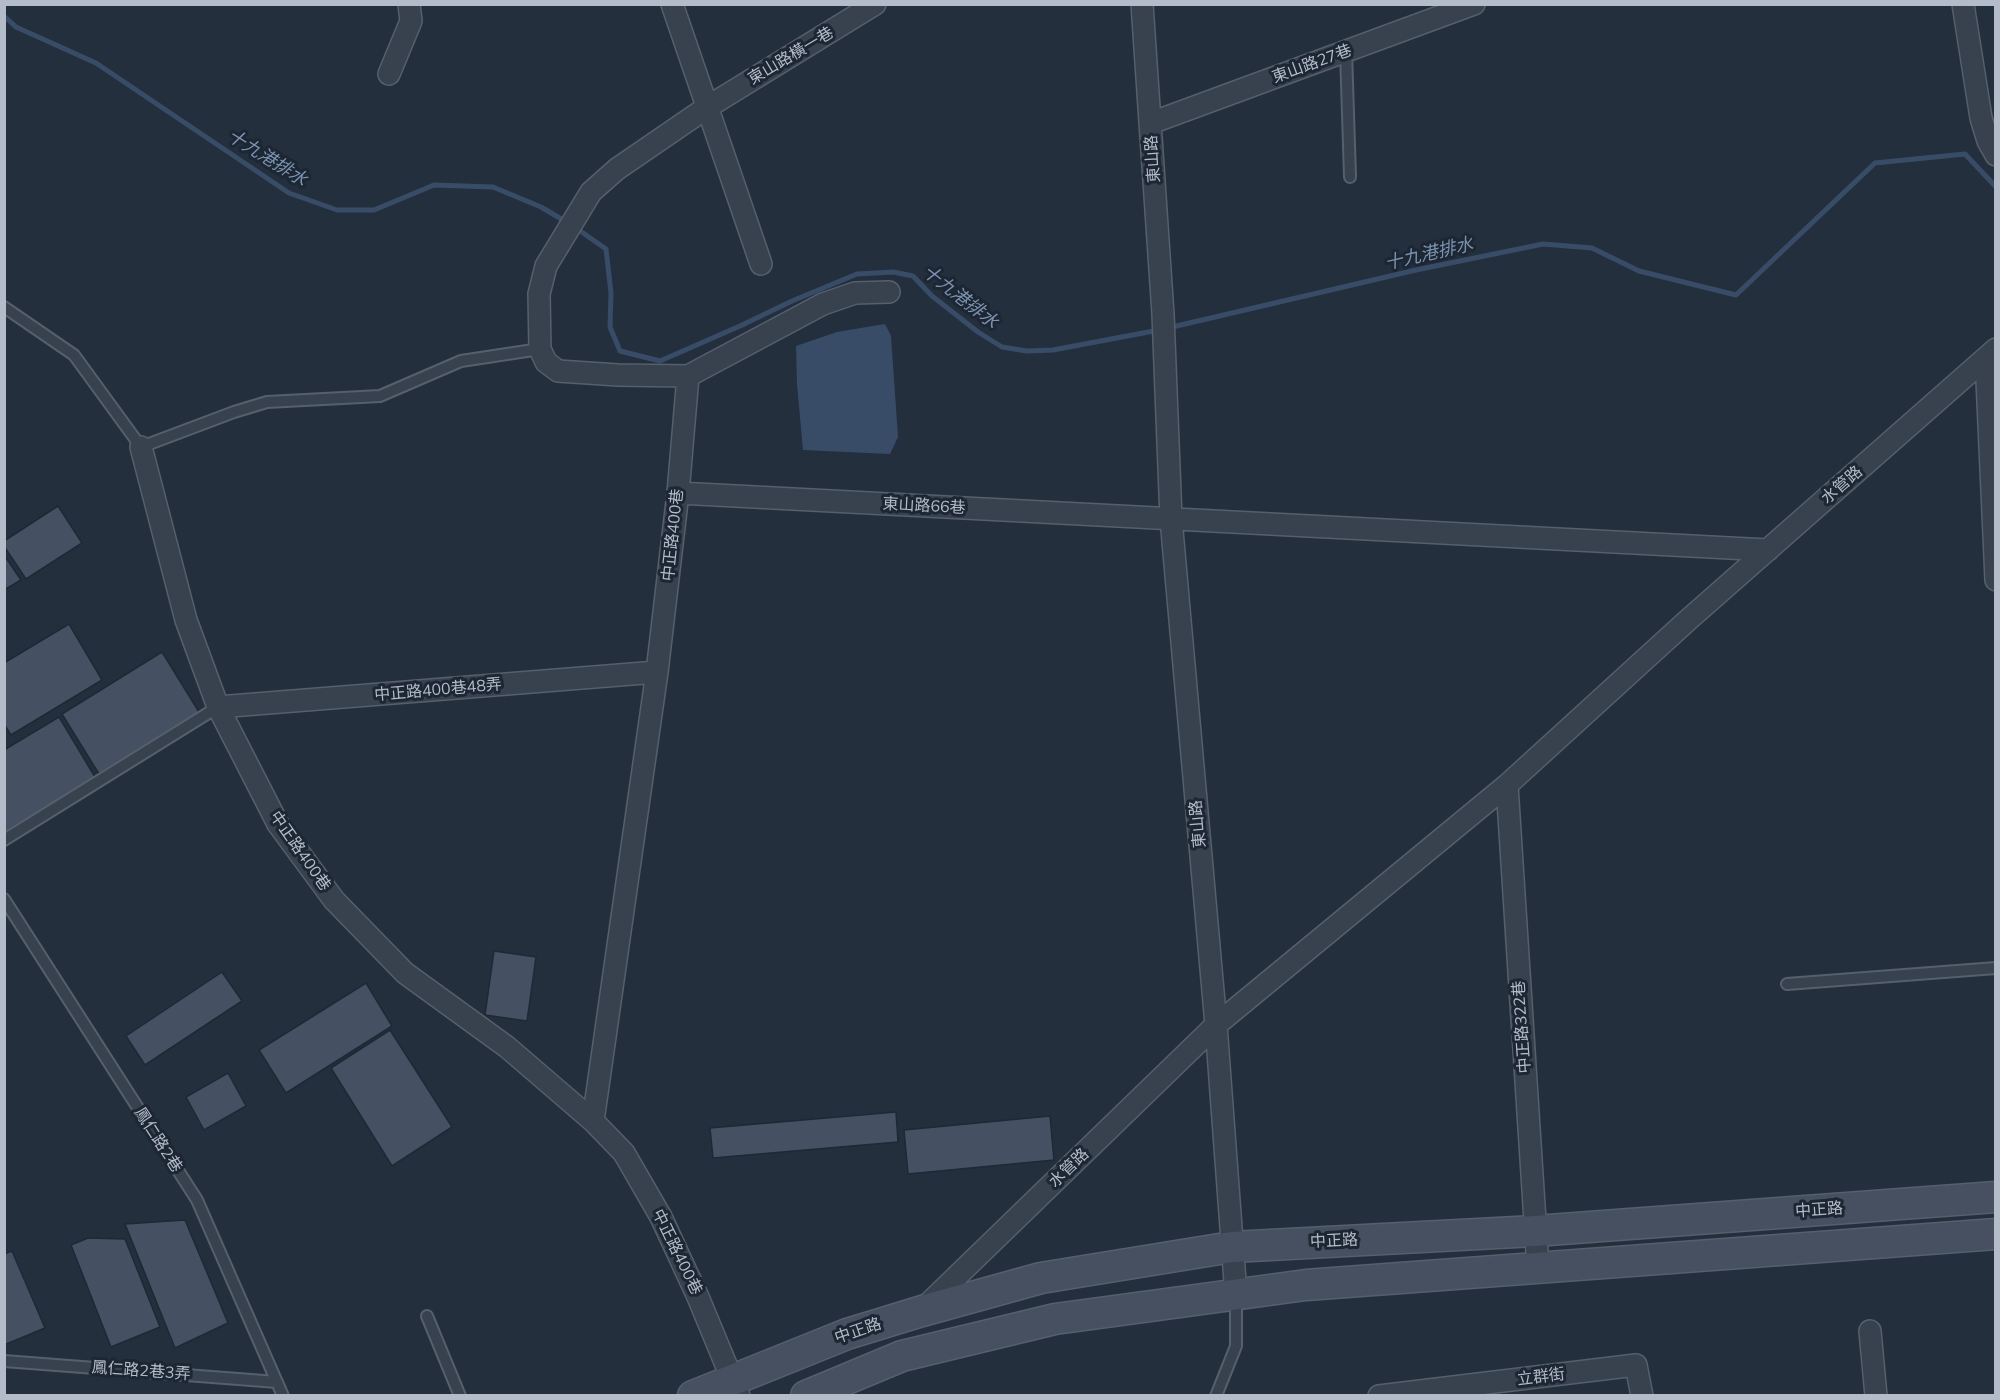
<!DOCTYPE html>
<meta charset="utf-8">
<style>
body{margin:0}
#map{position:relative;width:2000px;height:1400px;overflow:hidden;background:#242f3e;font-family:Mulish,sans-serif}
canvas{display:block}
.frame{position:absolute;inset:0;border:6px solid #b4bcc9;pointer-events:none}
</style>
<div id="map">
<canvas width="2000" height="1400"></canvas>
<div class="frame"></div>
</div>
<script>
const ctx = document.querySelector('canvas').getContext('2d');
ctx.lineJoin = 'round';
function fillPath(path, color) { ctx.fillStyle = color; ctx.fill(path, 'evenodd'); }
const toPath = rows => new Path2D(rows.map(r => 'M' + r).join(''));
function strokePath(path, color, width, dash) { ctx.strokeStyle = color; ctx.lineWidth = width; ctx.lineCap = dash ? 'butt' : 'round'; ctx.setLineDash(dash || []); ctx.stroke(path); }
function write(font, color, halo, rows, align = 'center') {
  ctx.font = font + ' Mulish,"Noto Sans TC",sans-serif'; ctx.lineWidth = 6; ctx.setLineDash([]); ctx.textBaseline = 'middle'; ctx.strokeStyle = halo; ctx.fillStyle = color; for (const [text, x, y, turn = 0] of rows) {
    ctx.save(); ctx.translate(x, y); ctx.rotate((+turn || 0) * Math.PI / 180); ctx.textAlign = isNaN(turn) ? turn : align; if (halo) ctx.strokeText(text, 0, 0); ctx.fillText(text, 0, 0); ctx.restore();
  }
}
fillPath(toPath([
 [885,324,891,336,898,437,890,454,803,450,797,384,796,346,837,332]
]), '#394c67');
strokePath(toPath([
 [4,16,16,27,96,63,289,193,337,210,374,210,434,185,493,187,541,207,568,223],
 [576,228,606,249,611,293,610,327,620,351,660,361,740,326,792,301,857,274,893,272,913,276,932,296,978,332,1002,347,1027,351,1053,350,1159,330],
 [1168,328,1416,270,1543,244,1592,248,1639,271,1736,295,1875,163,1965,154,1996,187]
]), '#394c67', 5);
const building = toPath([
 [58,506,82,543,26,579,4,546,4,541,58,506],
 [4,555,21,580,4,590,4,555],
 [69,624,102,680,11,735,4,724,4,663,69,624],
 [162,652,199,712,99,774,62,714,162,652],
 [59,717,95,777,4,833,4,750,59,717],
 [494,951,536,957,527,1021,485,1015,494,951],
 [222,972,242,1001,145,1065,126,1036,222,972],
 [366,983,392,1026,286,1093,259,1050,366,983],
 [390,1030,452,1127,392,1166,331,1068,390,1030],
 [228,1073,246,1106,204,1130,186,1097,228,1073],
 [896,1112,898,1142,713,1158,710,1128,896,1112],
 [1050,1116,1054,1160,908,1174,904,1130,1050,1116],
 [185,1220,228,1323,175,1348,125,1224,185,1220],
 [88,1238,125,1239,160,1327,111,1347,71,1245,88,1238],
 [12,1251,45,1328,4,1345,4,1254,12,1251]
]);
fillPath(building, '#455162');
strokePath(building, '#1f2835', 1.5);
const service = toPath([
 [1346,51,1350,177],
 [4,307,74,355,141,447,234,412,267,402,380,396,461,361,540,349],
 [4,840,218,707],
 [4,899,197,1200,283,1396],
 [1787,984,1996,968],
 [427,1316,460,1396],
 [4,1361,277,1382],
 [1216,1396,1236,1346,1236,1298]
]);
const minor = toPath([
 [672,4,761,264],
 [875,4,706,108,617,169,591,192,546,266,539,294,540,349,546,362,558,371,618,375,688,376,823,304,855,293,889,292],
 [1142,4,1163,314,1171,519,1216,1025,1236,1295],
 [1963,4,1981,118,1988,141,1996,155],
 [389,74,411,21,409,4],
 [1151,123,1474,4],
 [1986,358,1996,580],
 [141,447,186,620,218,707,278,824,334,900,405,973,507,1047,593,1121,624,1153,661,1217,698,1297,739,1396],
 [678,493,1768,550],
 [218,707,657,672],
 [1507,785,1538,1268],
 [593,1121,657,672,678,493,688,376],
 [923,1309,1216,1025,1507,785,1688,620,1996,349],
 [1870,1331,1876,1396],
 [1379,1396,1636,1365,1642,1396]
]);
const secondary = toPath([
 [693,1396,847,1334,922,1311,1041,1278,1232,1247,1535,1231,1996,1197],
 [806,1396,902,1356,1055,1319,1306,1285,1996,1234]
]);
strokePath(service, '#565f6c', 14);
strokePath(minor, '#565f6c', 24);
strokePath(secondary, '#565f6c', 33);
strokePath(service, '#38414e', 10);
strokePath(minor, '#38414e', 21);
strokePath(secondary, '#465061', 30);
write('16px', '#b4bcc9', '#1d2633', [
 ["東山路橫一巷",791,56,-31],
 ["東山路27巷",1312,64,-20],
 ["東山路",1153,159,-94],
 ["水管路",1842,485,-41],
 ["東山路66巷",924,506,3],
 ["中正路400巷",673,535,-84],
 ["中正路400巷48弄",438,690,-5],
 ["東山路",1198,824,-95],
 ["中正路400巷",300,851,55],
 ["中正路322巷",1522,1027,-94],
 ["鳳仁路2巷",158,1140,57],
 ["水管路",1069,1168,-44],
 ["中正路",1819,1210,-4],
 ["中正路",1334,1241,-3],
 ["中正路400巷",677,1252,64],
 ["中正路",858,1331,-19],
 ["鳳仁路2巷3弄",141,1371,4],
 ["立群街",1541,1377,-7]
]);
write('italic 18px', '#7c92b1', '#1d2633', [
 ["十九港排水",267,158,32],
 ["十九港排水",1429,254,-13],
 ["十九港排水",960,297,38]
]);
</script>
